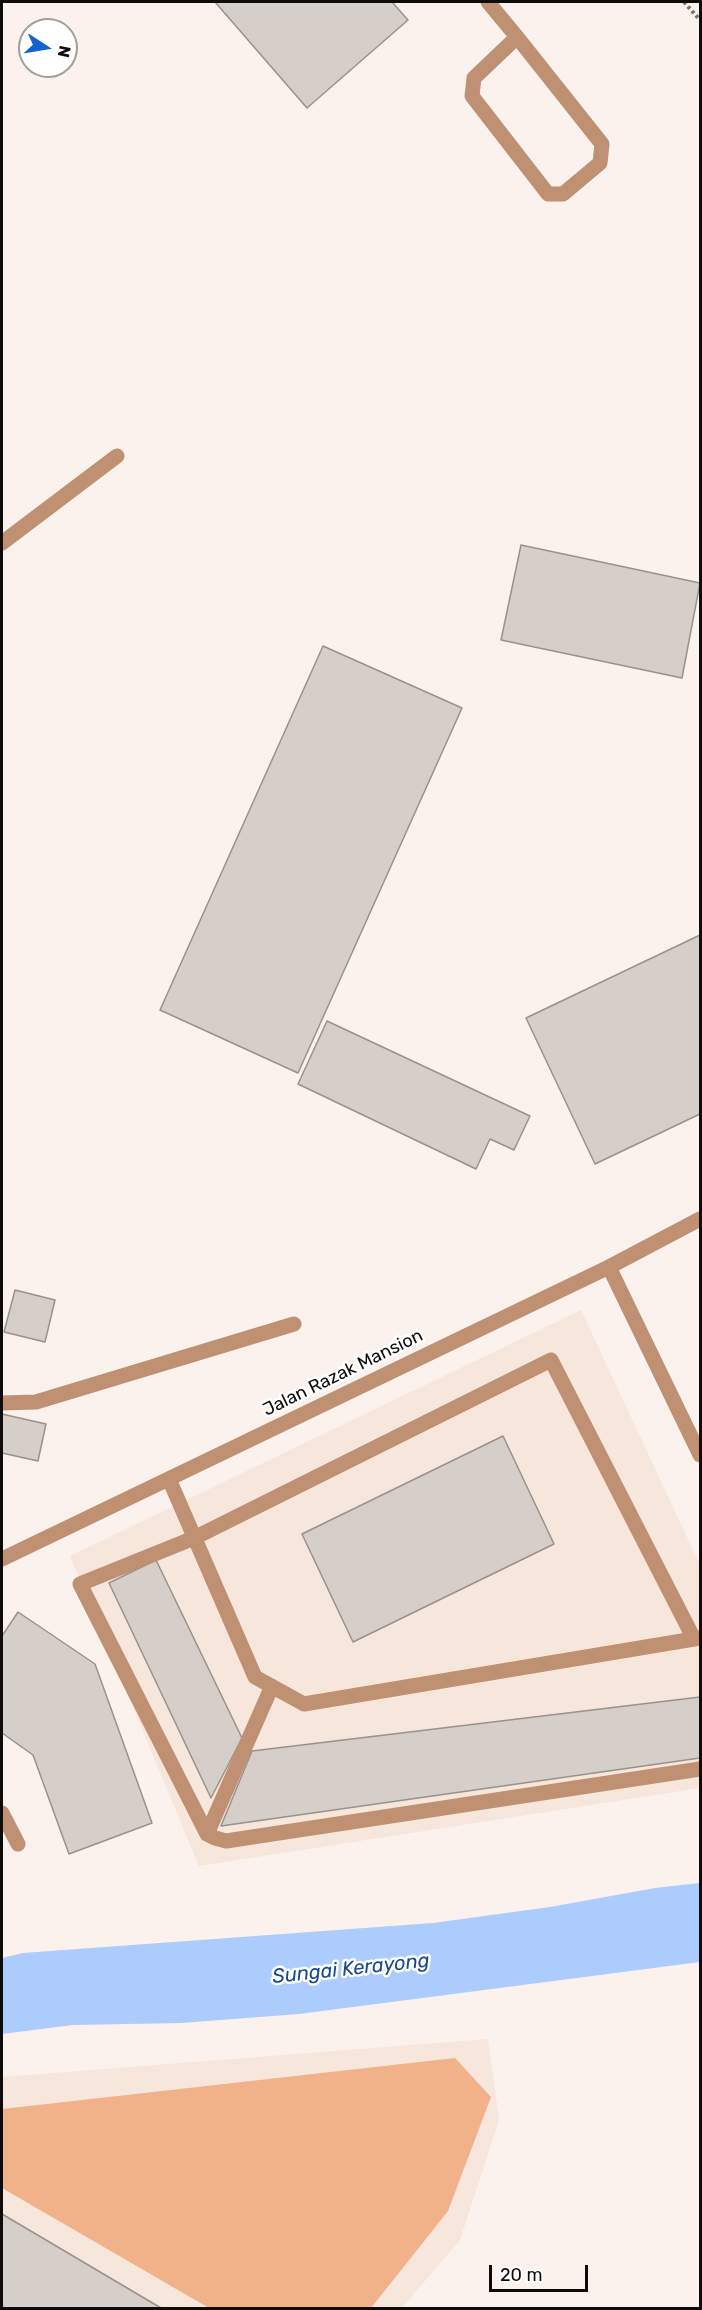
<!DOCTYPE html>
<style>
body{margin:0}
#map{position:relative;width:702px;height:2310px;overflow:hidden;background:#fbf2ed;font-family:Rubik,sans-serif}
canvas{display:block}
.frame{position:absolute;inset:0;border:3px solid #0e0c0a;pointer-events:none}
.north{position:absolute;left:18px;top:18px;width:60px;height:60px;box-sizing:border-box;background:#fff;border:2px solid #9f9e9d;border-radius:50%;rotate:102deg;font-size:16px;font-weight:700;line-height:24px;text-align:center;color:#0e0c0a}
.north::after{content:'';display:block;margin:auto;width:21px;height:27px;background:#1263cd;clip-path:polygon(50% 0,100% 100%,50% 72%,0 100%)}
.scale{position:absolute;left:489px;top:2265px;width:99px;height:27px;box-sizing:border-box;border:3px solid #0e0c0a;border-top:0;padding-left:8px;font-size:18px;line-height:21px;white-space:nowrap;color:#0e0c0a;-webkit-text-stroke:4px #fff;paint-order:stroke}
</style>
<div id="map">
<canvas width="702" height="2310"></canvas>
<div class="frame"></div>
<div class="north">N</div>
<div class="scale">20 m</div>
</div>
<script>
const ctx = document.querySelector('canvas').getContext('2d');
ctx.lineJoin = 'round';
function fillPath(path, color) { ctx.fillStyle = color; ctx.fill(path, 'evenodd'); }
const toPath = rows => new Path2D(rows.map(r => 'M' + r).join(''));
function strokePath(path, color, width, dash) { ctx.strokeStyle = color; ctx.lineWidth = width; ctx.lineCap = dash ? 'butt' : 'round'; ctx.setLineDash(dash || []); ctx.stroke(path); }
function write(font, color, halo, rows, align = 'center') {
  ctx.font = font + ' Rubik,sans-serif'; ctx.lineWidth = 5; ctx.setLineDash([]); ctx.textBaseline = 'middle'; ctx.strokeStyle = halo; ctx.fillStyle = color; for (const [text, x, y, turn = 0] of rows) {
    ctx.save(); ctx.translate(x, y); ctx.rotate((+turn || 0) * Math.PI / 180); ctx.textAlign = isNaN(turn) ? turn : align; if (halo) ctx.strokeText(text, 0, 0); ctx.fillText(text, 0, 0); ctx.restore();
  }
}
fillPath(toPath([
 [581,1310,700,1565,700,1788,199,1866,70,1556],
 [488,2039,499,2120,460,2240,402,2308,2,2308,2,2077]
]), '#f6e6dc');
fillPath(toPath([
 [455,2058,491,2097,448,2211,371,2308,209,2308,2,2188,2,2109]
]), '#f1b28a');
fillPath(toPath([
 [700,1883,700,1962,299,2014,181,2023,73,2025,2,2034,2,1958,23,1953,433,1923,550,1907,655,1888]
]), '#abccfd');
const building = toPath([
 [215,2,392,2,408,20,307,108,215,2],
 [521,545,700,583,682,678,501,640,521,545],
 [323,646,462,708,298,1073,160,1010,323,646],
 [700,935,700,1114,595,1164,526,1018,700,935],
 [327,1021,530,1116,514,1150,490,1139,476,1169,298,1084,327,1021],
 [15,1290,55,1300,45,1342,4,1332,15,1290],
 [2,1414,46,1424,38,1461,2,1453,2,1414],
 [503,1436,554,1544,353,1642,302,1534,503,1436],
 [156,1560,242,1738,211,1798,109,1583,156,1560],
 [18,1612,95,1664,152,1823,69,1854,33,1755,2,1733,2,1636,18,1612],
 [700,1697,700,1758,221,1826,252,1751,700,1697],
 [2,2214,161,2308,5,2308,2,2307,2,2214]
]);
fillPath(building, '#d6cec9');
strokePath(building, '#99918c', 1.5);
strokePath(toPath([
 [684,2,700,20]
]), '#797470', 4, [3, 3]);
strokePath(toPath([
 [488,2,517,37,602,144,600,163,563,194,548,194,472,96,474,78,517,37],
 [2,543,117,456],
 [2,1403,36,1402,294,1324],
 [169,1479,255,1677,304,1704,700,1638],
 [694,1639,551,1360,194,1538,80,1584,207,1834,215,1838,226,1841,700,1769],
 [2,1813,18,1844],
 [207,1834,272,1686]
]), '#bf9072', 15);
strokePath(toPath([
 [609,1267,700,1455],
 [2,1559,609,1267,700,1219]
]), '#bf9072', 15);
write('18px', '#0e0c0a', '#fff', [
 ["Jalan Razak Mansion",343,1373,-26]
]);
write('italic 20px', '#17488e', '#fff', [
 ["Sungai Kerayong",351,1969,-6]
]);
</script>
